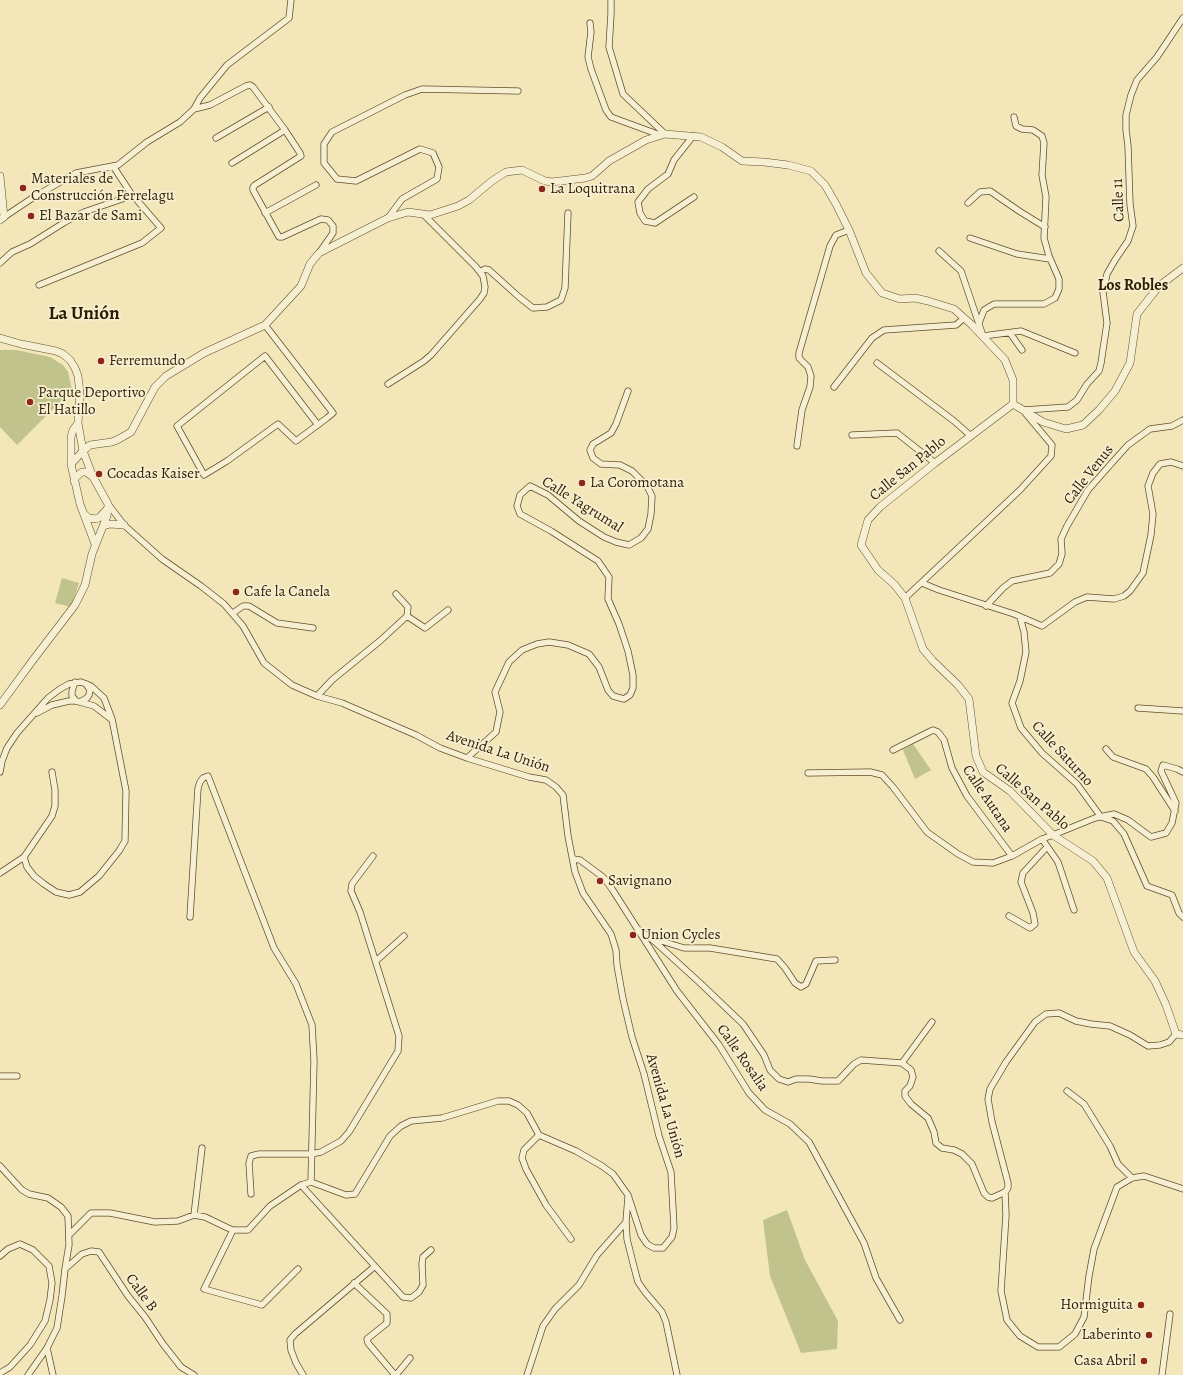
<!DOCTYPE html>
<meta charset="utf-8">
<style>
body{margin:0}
canvas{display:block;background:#f3e6b9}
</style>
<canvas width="1183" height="1375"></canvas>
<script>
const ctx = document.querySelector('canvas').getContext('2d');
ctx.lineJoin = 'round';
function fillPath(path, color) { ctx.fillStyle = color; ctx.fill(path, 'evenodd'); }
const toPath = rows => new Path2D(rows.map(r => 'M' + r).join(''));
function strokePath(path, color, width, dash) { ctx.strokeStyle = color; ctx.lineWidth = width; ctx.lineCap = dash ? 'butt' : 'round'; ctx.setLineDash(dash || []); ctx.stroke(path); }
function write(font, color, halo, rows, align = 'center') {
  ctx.font = font + ' Alegreya,serif'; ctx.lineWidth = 3.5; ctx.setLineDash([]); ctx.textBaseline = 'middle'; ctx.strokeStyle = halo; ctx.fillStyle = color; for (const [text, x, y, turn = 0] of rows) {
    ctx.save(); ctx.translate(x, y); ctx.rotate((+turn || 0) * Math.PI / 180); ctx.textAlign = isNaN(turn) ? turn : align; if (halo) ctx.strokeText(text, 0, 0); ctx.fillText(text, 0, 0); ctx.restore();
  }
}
fillPath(toPath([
 [0,350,16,350,50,357,63,365,68,372,72,390,17,445,0,427],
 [62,578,79,583,71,607,55,603],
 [913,744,931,770,915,779,903,750],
 [787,1210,805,1260,838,1321,837,1349,801,1353,770,1276,763,1220]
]), '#c0c38b');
const minor = toPath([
 [611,0,611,14,609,47,623,94,665,134],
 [590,23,591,32,588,57,591,69,606,110,611,117,660,135],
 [194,109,210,105,246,86,250,85,253,87,285,130,300,153,301,156,255,185,253,187,253,190,279,237,282,237,321,219,328,220,333,226,333,233,319,253],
 [693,136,674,160,668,174,648,189,638,202,640,213,645,221,655,223,694,197],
 [216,138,269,107],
 [232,163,285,130],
 [968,203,980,192,990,191,1019,211,1045,227],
 [265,213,316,185],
 [4,217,34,197,76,173,118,165,147,142,180,122,194,109,200,98,227,65,289,18,291,0],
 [388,218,402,199,437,179,439,167,433,153,420,149,356,181,337,179,324,163,324,144,332,132,405,95,422,89,518,91],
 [970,238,1017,254,1050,259],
 [939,251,961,271,983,336,1021,331,1075,353],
 [0,263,12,252,30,244,65,222,84,212,122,199,130,192],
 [480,272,485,269,489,270,519,297,533,308,547,307,561,300,565,288,568,213],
 [39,285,142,243,161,228,130,192,113,166],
 [979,323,984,310,994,304,1044,304,1055,298,1059,289,1059,279,1049,256,1044,238,1046,197,1042,175,1044,143,1042,136,1033,130,1022,129,1016,126,1014,117],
 [265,325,333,413,327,418,296,441,278,424,227,461,204,475,177,426,265,356,318,425],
 [1010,333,1022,350],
 [877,363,954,421,971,436],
 [388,384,424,361,431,355,480,299,484,293,485,287,483,276,476,267,423,214],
 [834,387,872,338,884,330,956,325,964,318],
 [1024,410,1068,407,1077,400,1087,384,1099,371,1101,363,1107,323,1103,292,1107,274,1115,260,1128,241,1133,226,1130,204,1128,146,1126,130,1126,115,1131,95,1137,80,1157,57,1183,18],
 [852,435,897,433,935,463],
 [797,446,802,410,810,387,811,376,808,367,799,358,799,353,830,246,836,235,849,230],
 [922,583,939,590,1014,614,1042,626,1075,602,1087,597,1114,599,1124,596,1130,591,1143,573,1151,535,1153,514,1148,486,1153,473,1160,464,1171,462,1183,466],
 [905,598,1020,490,1051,456,1052,445,1026,414],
 [986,606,1003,588,1012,581,1050,573,1059,564,1062,554,1061,539,1067,526,1088,490,1110,465,1128,445,1150,429,1172,426,1183,420],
 [233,613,243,606,249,606,277,623,313,628],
 [407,616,425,628,448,610],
 [1020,617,1024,632,1026,652,1020,681,1012,703,1021,728,1042,753,1077,784,1101,817,1113,821,1124,834,1147,886,1172,895,1179,913,1183,917],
 [75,682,72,691,72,696,76,701],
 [317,696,332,680,381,640,407,616,408,607,396,594],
 [80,702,87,698,89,695,90,690,86,684],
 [1138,708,1183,711],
 [37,713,52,705,69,701,76,701,94,706,111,719],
 [1106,749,1113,757,1146,769,1153,777,1175,811],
 [893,750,933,730,938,732,944,740,952,768,967,796,1012,856],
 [467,758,496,732,500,712,495,692,509,662,522,650,537,644,549,642,568,645,589,654,599,667,608,690,613,696,624,699,630,695,633,688,633,675,628,651,619,624,608,599,609,577,598,561,551,531,520,514,517,506,520,495,530,486,548,495,579,521,604,537,616,542,629,545,641,538,648,529,651,514,652,496,647,486,632,471,620,465,601,464,593,458,590,450,593,444,611,433,616,424,628,391],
 [0,772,2,761,7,748,17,733,48,698,60,689,69,684,81,682,91,686,104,698,112,719,126,791,125,841,119,851,99,876,80,892,69,895,56,892,44,884,34,876,27,867,24,857,52,816,55,806,55,790,52,772],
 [808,773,870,772,882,775,893,787,927,832,958,854,973,862,993,863,1012,856,1042,839,1053,835,1095,818,1114,814,1128,820,1151,837,1166,833,1172,823,1176,803,1161,771,1163,765,1177,769,1183,772],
 [1042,839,1058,862,1074,910],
 [573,859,580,860,603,877,612,889,677,991,719,1045,749,1093,765,1110,790,1124,809,1142,864,1243,876,1278,900,1320],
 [0,873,24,857],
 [1009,916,1030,928,1035,924,1033,913,1021,882,1023,873,1047,847],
 [190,917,198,788,200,782,203,778,208,776,274,948,296,984,312,1025,314,1061,311,1182],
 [638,929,654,941,699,982,743,1024,764,1055,770,1070,779,1079,788,1082,796,1079,809,1079,822,1081,838,1081,854,1064,861,1060,902,1063,911,1070,913,1077,910,1086,905,1091,905,1096,911,1104,928,1118,934,1132,936,1143,942,1148,954,1150,962,1154,972,1164,984,1193,988,1197,992,1198,1005,1192,1008,1188,1008,1183,992,1122,988,1099,990,1089,1006,1062,1035,1022,1046,1014,1059,1013,1076,1021,1091,1024,1110,1026,1130,1035,1148,1046,1160,1045,1169,1042,1176,1034],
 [652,938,684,948,710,948,777,959,785,968,795,983,801,987,806,984,816,961,835,960],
 [376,961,404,936],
 [902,1063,932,1022],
 [0,1076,17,1076],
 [1067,1091,1084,1104,1110,1146,1118,1164,1132,1178],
 [539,1135,524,1150,522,1158,526,1169,546,1205,571,1239],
 [0,1166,22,1190,29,1194,48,1198,61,1207,68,1216,69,1245,65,1269,62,1296,57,1328,47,1348,28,1375],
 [301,1185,403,1297,411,1298,419,1292,423,1285,422,1264,423,1257,431,1250],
 [1005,1192,1006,1215,1001,1291,1007,1320,1020,1336,1038,1347,1059,1347,1075,1334,1084,1317,1089,1276,1094,1249,1117,1187,1132,1178,1144,1176,1183,1189],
 [251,1194,249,1163,251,1156,259,1154,311,1154,321,1152,341,1141,349,1132,398,1051,399,1036,360,912,351,891,352,884,373,856],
 [628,1197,626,1222,627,1239,634,1267,638,1282,645,1292,662,1312,666,1322,677,1375],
 [194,1215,202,1148],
 [233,1230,204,1289,262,1305,298,1269],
 [69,1235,91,1213,110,1213,155,1222,178,1221,194,1215,205,1217,228,1228,233,1230,248,1230,270,1206,301,1185,311,1182,346,1195,355,1194,390,1136,401,1126,411,1121,442,1118,498,1101,509,1101,518,1105,527,1113,539,1135,576,1151,602,1166,613,1174,628,1195,641,1235,647,1244,654,1248,663,1248,672,1237,674,1228,671,1172,659,1136,644,1074,632,1037,623,999,617,965,616,950,611,934,583,893,575,872,568,836,563,795,556,787,546,780,529,777,467,758,440,748,416,735,342,703,317,696,292,685,264,663,243,626,224,604,201,586,162,559,124,525,108,504],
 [0,1256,8,1249,20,1244,33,1250,49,1266,52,1283,50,1300,45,1321,30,1345,10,1367,0,1373],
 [65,1269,82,1254,91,1251,99,1252,128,1296,145,1317,163,1344,181,1367,194,1375],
 [354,1283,387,1314,387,1323,367,1339,368,1343,395,1375],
 [47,1348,53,1375],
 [303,1375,296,1363,291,1350,290,1340,295,1334,374,1267],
 [396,1375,410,1358],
 [527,1375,543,1326,555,1309,579,1285,597,1255,626,1222],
 [1162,1375,1170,1314]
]);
const tertiary = toPath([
 [0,176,4,217,0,220],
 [0,338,21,344,56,351,63,354,70,360,75,368,78,376,80,393,78,423,83,451,93,477,108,504,108,509,107,516,92,554,85,585,75,605,33,660,0,705],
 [1013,404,935,463,880,507,868,520,861,545,878,570,894,584,905,598,923,649,933,661,958,685,969,699,976,756,983,772,1010,791,1053,835,1093,861,1107,878,1134,952,1155,981,1166,1005,1176,1034,1183,1035],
 [1013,404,1043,422,1066,429,1083,425,1099,410,1115,391,1130,363,1137,314,1159,286,1183,268],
 [78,423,73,430,71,437,71,464,80,504,95,544],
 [71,464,83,451,90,445,112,442,119,439,131,432,155,387,166,376,204,353,265,325,301,286,310,264,319,253,388,218,408,212,430,215,458,206,469,200,492,181,506,172,522,170,545,181,552,182,585,178,592,176,609,161,646,140,665,134,701,137,722,147,742,161,764,162,788,165,811,171,825,185,836,204,849,230,866,273,882,293,900,299,915,298,928,301,954,309,972,325,1005,360,1013,380,1013,404],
 [74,481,76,477,82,472,86,472,93,477],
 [84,514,89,518,96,519,100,517,107,509],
 [103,526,110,524,124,525]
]);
strokePath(minor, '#614f2e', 7);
strokePath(tertiary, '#614f2e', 8);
strokePath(minor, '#f7efd2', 5.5);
strokePath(tertiary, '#f7efd2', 7);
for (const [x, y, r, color] of [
 [23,188,4,"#8f2418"],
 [542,189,4,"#8f2418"],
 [31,216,4,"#8f2418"],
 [101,361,4,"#8f2418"],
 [30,402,4,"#8f2418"],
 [99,474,4,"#8f2418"],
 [582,483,4,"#8f2418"],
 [236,592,4,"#8f2418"],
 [600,881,4,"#8f2418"],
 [633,935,4,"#8f2418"],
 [1141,1305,4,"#8f2418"],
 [1149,1335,4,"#8f2418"],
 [1144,1361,4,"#8f2418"]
]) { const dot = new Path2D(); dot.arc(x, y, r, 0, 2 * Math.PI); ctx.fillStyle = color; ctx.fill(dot); strokePath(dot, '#f7efd2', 1.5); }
write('15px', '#301d00', '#f7efd2', [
 ["Materiales de",31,179],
 ["Construcción Ferrelagu",31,196],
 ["La Loquitrana",550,189],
 ["El Bazar de Sami",39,216],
 ["Ferremundo",109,361],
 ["Parque Deportivo",38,393],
 ["El Hatillo",38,410],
 ["Cocadas Kaiser",107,474],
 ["La Coromotana",590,483],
 ["Cafe la Canela",244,592],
 ["Savignano",608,881],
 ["Union Cycles",641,935],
 ["Hormiguita",1133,1305,"right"],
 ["Laberinto",1141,1335,"right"],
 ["Casa Abril",1136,1361,"right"]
], 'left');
write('15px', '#301d00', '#f7efd2', [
 ["Calle 11",1119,200,-92],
 ["Calle San Pablo",908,469,-39],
 ["Calle Venus",1089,475,-52],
 ["Calle Yagrumal",582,505,32],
 ["Avenida La Unión",498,752,18],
 ["Calle Saturno",1062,754,47],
 ["Calle San Pablo",1032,797,41],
 ["Calle Autana",987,799,56],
 ["Calle Rosalia",742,1058,55],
 ["Avenida La Unión",665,1106,74],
 ["Calle B",141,1293,54]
]);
write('bold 16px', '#301d00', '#f7efd2', [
 ["Los Robles",1133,286]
]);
write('bold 19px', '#301d00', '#f7efd2', [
 ["La Unión",84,314]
]);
</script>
